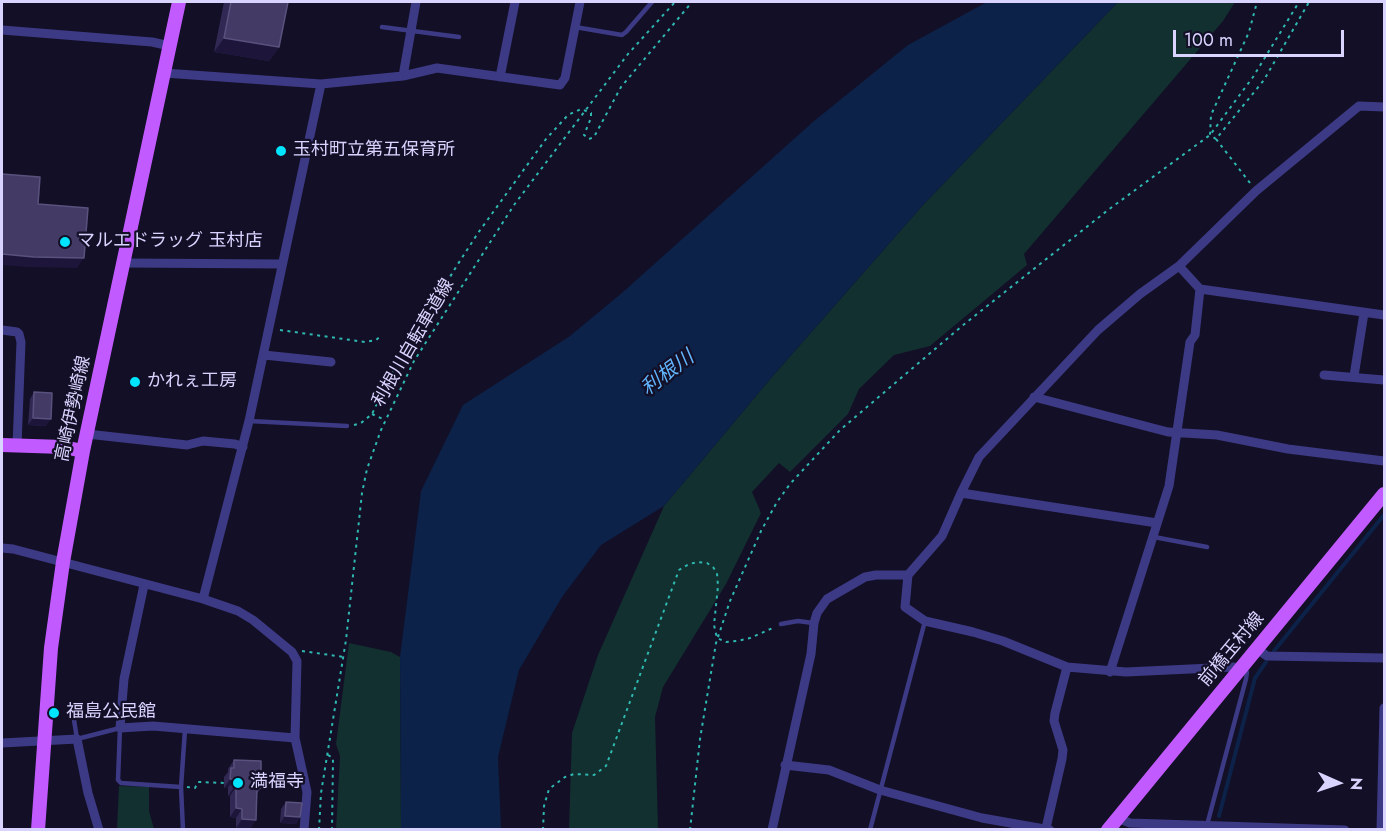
<!DOCTYPE html>
<meta charset="utf-8">
<style>
body{margin:0}
#map{position:relative;width:1386px;height:831px;overflow:hidden;background:#130f26;font-family:Jost,sans-serif}
canvas{display:block}
.frame{position:absolute;inset:0;border:3px solid #d9d4ff;pointer-events:none}
.north{position:absolute;left:1308px;top:753px;width:60px;height:60px;-webkit-text-stroke:4px #130f26;paint-order:stroke;rotate:93deg;font-size:16px;font-weight:700;line-height:24px;text-align:center;color:#d9d4ff}
.north::after{content:'';display:block;margin:auto;width:21px;height:27px;background:#d9d4ff;clip-path:polygon(50% 0,100% 100%,50% 72%,0 100%)}
.scale{position:absolute;left:1173px;top:30px;width:171px;height:27px;box-sizing:border-box;border:3px solid #d9d4ff;border-top:0;padding-left:8px;font-size:18px;line-height:21px;white-space:nowrap;color:#d9d4ff;-webkit-text-stroke:4px #130f26;paint-order:stroke}
</style>
<div id="map">
<canvas width="1386" height="831"></canvas>
<div class="frame"></div>
<div class="north">N</div>
<div class="scale">100 m</div>
</div>
<script>
const ctx = document.querySelector('canvas').getContext('2d');
ctx.lineJoin = 'round';
function fillPath(path, color) { ctx.fillStyle = color; ctx.fill(path, 'evenodd'); }
const toPath = rows => new Path2D(rows.map(r => 'M' + r).join(''));
function strokePath(path, color, width, dash) { ctx.strokeStyle = color; ctx.lineWidth = width; ctx.lineCap = dash ? 'butt' : 'round'; ctx.setLineDash(dash || []); ctx.stroke(path); }
function write(font, color, halo, rows, align = 'center') {
  ctx.font = font + ' Jost,"Noto Sans JP",sans-serif'; ctx.lineWidth = 4.5; ctx.setLineDash([]); ctx.textBaseline = 'middle'; ctx.strokeStyle = halo; ctx.fillStyle = color; for (const [text, x, y, turn = 0] of rows) {
    ctx.save(); ctx.translate(x, y); ctx.rotate((+turn || 0) * Math.PI / 180); ctx.textAlign = isNaN(turn) ? turn : align; if (halo) ctx.strokeText(text, 0, 0); ctx.fillText(text, 0, 0); ctx.restore();
  }
}
fillPath(toPath([
 [1118,2,1235,2,1223,21,1024,254,1027,265,930,346,894,355,859,389,848,414,790,472,779,463,752,492,761,513,726,584,663,687,655,717,658,829,569,830,572,733,598,655,664,506,771,378,923,205],
 [349,643,391,652,400,657,401,829,336,829,340,756,336,744],
 [119,786,149,787,149,811,154,829,117,829]
]), '#12302f');
fillPath(toPath([
 [987,2,1118,2,923,205,771,378,664,506,601,545,562,597,519,670,498,757,501,829,401,829,400,657,421,491,463,405,570,336,623,292,814,121,908,45]
]), '#0c2248');
strokePath(toPath([
 [1274,651,1384,515],
 [1219,816,1255,678,1266,662]
]), '#0c2248', 4);
strokePath(toPath([
 [1216,139,1210,135,1211,115,1249,32,1257,2],
 [1250,183,1216,139,1264,80,1309,2],
 [280,330,365,342,376,340,382,335],
 [372,414,385,420],
 [354,425,361,423,372,414,389,378,456,267,478,233,546,139,568,115,581,109,591,113,591,118,584,135,589,139,594,137,621,87,692,2],
 [302,651,344,657],
 [328,755,333,758,332,830],
 [187,787,195,788,198,782,224,783],
 [319,830,321,793,346,640,362,493,367,469,381,430,414,361,514,205,628,54,675,2],
 [543,830,544,806,549,789,565,777,574,774,594,775,606,766,679,570,689,564,698,562,707,563,713,567,717,573,718,586,714,625,717,638,726,642,737,641,750,638,775,627],
 [690,830,700,739,716,643,730,601,761,531,777,502,790,484,840,430,962,326,1108,210,1210,135,1253,77,1299,2]
]), '#2fb8b0', 2, [3, 4.5]);
strokePath(toPath([
 [382,27,459,37],
 [575,27,622,35,626,32,652,2],
 [249,421,347,426],
 [1154,537,1207,547],
 [781,624,798,621,813,623],
 [72,707,77,739,120,728,118,780,121,783,181,787],
 [1207,825,1246,679,1247,672,1242,670],
 [183,830,181,787,185,730],
 [870,830,925,621]
]), '#3d3a85', 4.5);
strokePath(toPath([
 [2,30,152,42,170,46],
 [164,73,321,84,403,76,437,68,560,85,565,78,580,2],
 [403,76,416,2],
 [500,77,515,2],
 [123,263,282,264],
 [1179,266,1200,289,1384,315],
 [2,330,17,332,19,334,21,342,17,446],
 [264,355,331,362],
 [1324,375,1384,380],
 [1354,376,1364,313],
 [1034,397,1168,432,1217,435,1288,449,1384,461],
 [87,434,187,445,203,441,235,444,243,447],
 [961,493,1157,523],
 [2,548,13,549,203,599,238,611,253,620,292,652,297,661,295,738,307,792,304,830],
 [144,585,124,679,120,728,153,726,295,738],
 [203,599,249,421,321,84],
 [1257,649,1267,656,1384,658],
 [1239,668,1233,667,1126,672,1067,667,1003,641,973,632,925,621,905,607,908,575,942,536,961,493,979,457,1098,330,1140,294,1179,266,1256,191,1359,106,1384,107],
 [1110,672,1169,486,1190,342,1195,335,1200,289],
 [2,743,77,739,88,793,99,830],
 [785,765,829,770,880,790,982,818,1050,830],
 [1117,818,1130,823,1345,830],
 [1046,828,1062,759,1063,750,1054,721,1055,713,1067,667],
 [772,830,811,654,814,623,817,613,827,599,865,577,876,575,908,575],
 [1381,830,1384,708]
]), '#3d3a85', 9);
strokePath(toPath([
 [2,445,63,447,83,451],
 [38,830,51,648,63,562,83,451,179,2],
 [1108,830,1384,494]
]), '#c25bff', 14);
fillPath(toPath([
 [224,2,288,2,279,47,269,61,214,52],
 [34,392,46,426,28,425,30,399],
 [234,760,261,788,257,794,256,820,250,829,236,828,236,818,230,817,230,796,228,796,228,788,224,788,224,777,228,772,228,769],
 [286,802,300,817,296,824,280,823,281,809]
]), '#312854');
fillPath(toPath([
 [224,38,279,47,269,61,214,52],
 [2,254,84,258,77,268,27,267,2,265],
 [33,418,51,419,46,426,28,425],
 [230,779,235,779,228,788,224,788],
 [234,787,236,787,230,796,228,796],
 [236,808,242,809,236,818,230,817],
 [285,816,300,817,296,824,280,823],
 [242,819,256,820,250,829,236,828]
]), '#1d163a');
const building = toPath([
 [231,2,288,2,279,47,224,38,231,2],
 [2,174,40,177,38,204,88,208,84,258,34,257,2,254,2,174],
 [34,392,52,393,51,419,33,418,34,392],
 [234,760,261,761,261,788,257,787,256,820,242,819,242,809,236,808,236,787,234,787,235,779,230,779,231,768,234,768,234,760],
 [286,802,302,803,300,817,285,816,286,802]
]);
fillPath(building, '#433a66');
strokePath(building, '#5a527e', 1.5);
for (const [x, y, r, color] of [
 [281,151,6,"#00e5ff"],
 [65,242,6,"#00e5ff"],
 [135,382,6,"#00e5ff"],
 [54,713,6,"#00e5ff"],
 [238,783,6,"#00e5ff"]
]) { const dot = new Path2D(); dot.arc(x, y, r, 0, 2 * Math.PI); ctx.fillStyle = color; ctx.fill(dot); strokePath(dot, '#130f26', 2); }
write('18px', '#d9d4ff', '#130f26', [
 ["玉村町立第五保育所",293,151],
 ["マルエドラッグ 玉村店",77,242],
 ["かれぇ工房",147,382],
 ["福島公民館",66,713],
 ["満福寺",250,783]
], 'left');
write('18px', '#d9d4ff', '#130f26', [
 ["利根川自転車道線",414,343,-60],
 ["高崎伊勢崎線",74,409,-78],
 ["前橋玉村線",1232,650,-50]
]);
write('italic 20px', '#62b6ff', '#130f26', [
 ["利根川",668,374,-37]
]);
</script>
